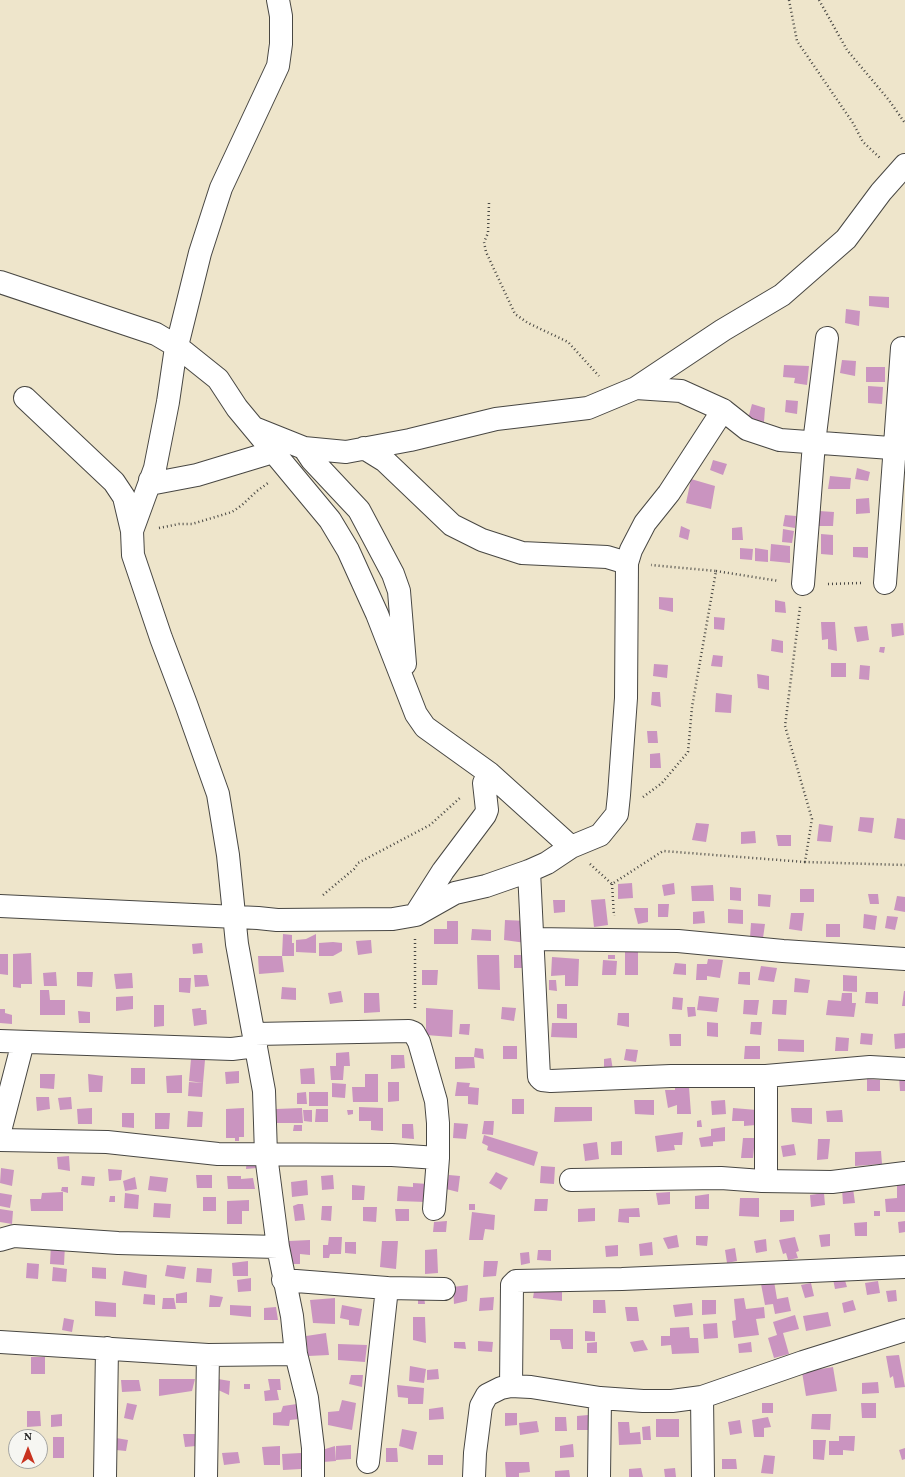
<!DOCTYPE html>
<html>
<head>
<meta charset="utf-8">
<style>
	body { margin:0 }
	#map { position:relative; width:905px; height:1477px; overflow:hidden; background:#eee5cb; font-family:Vollkorn,serif }
	canvas { display:block }
	.north { position:absolute; left:8px; top:1429px; width:40px; height:40px; box-sizing:border-box; background:#f6f6f2; border:1px solid #a5a5a2; border-radius:50%; rotate:0deg; font-size:11px; font-weight:700; line-height:16px; text-align:center; color:#2b2b2b }
	.north::after { content:''; display:block; margin:auto; width:14px; height:18px; background:#c8321e; clip-path:polygon(50% 0,100% 100%,50% 72%,0 100%) }
</style>
</head>
<body>
<div id="map">
<canvas width="905" height="1477"></canvas>
<div class="north">N</div>
</div>
<script>
const context = document.querySelector('canvas').getContext('2d');
context.lineJoin = 'round';
function paint(path, color) {
  context.fillStyle = color;
  context.fill(path, 'evenodd');
}
function toPath(rows) {
  const path = new Path2D();
  for (const r of rows) {
    path.moveTo(r[0], r[1]);
    for (let i = 2; i < r.length; i += 2) path.lineTo(r[i], r[i + 1]);
  }
  return path;
}
function trace(path, color, width, dash) {
  context.strokeStyle = color;
  context.lineWidth = width;
  context.lineCap = dash ? 'butt' : 'round';
  context.setLineDash(dash || []);
  context.stroke(path);
}
paint(toPath([
	[869,296,889,297,889,308,869,306],
	[846,309,860,311,859,326,845,323],
	[842,360,856,361,855,376,840,373],
	[784,365,809,366,807,385,794,383,795,378,783,377],
	[866,367,885,367,885,382,866,382],
	[868,386,883,387,882,404,868,403],
	[786,400,798,401,797,414,785,412],
	[752,404,765,408,764,422,748,419],
	[713,460,727,464,723,475,710,470],
	[857,468,870,472,868,481,855,479],
	[830,476,851,478,850,489,828,489],
	[691,479,715,486,711,509,686,503],
	[869,498,870,513,856,514,856,499],
	[819,511,834,512,833,526,819,526],
	[785,515,796,516,795,528,783,526],
	[681,526,690,530,688,540,679,537],
	[742,527,743,540,732,540,732,528],
	[783,529,794,531,792,543,782,542],
	[821,534,833,535,833,555,821,554],
	[771,544,790,546,790,563,770,561],
	[853,547,868,547,868,558,853,557],
	[740,548,753,549,752,560,740,559],
	[755,548,768,550,768,562,755,561],
	[659,597,673,598,673,612,659,609],
	[775,600,785,602,786,613,775,612],
	[714,617,725,618,724,630,714,629],
	[821,622,835,622,837,651,828,649,828,639,822,640],
	[903,623,904,635,892,637,891,624],
	[867,626,869,640,857,642,854,627],
	[772,639,783,641,783,653,771,651],
	[880,647,885,647,884,653,879,652],
	[713,655,723,656,722,667,711,666],
	[831,663,846,663,846,677,831,677],
	[654,664,668,665,667,678,653,676],
	[860,665,870,666,869,680,859,679],
	[757,674,769,676,769,690,758,688],
	[652,692,660,692,661,707,651,705],
	[716,693,732,695,731,713,715,712],
	[647,731,657,731,658,743,648,743],
	[660,753,661,768,650,768,650,754],
	[860,817,874,818,872,833,858,831],
	[897,818,905,819,905,840,894,838],
	[696,823,709,824,706,842,692,840],
	[819,824,833,826,831,842,817,841],
	[755,831,756,843,741,844,741,832],
	[776,835,791,835,791,846,778,846],
	[632,883,633,898,618,899,618,884],
	[674,883,675,894,664,896,662,885],
	[713,885,714,901,692,901,691,886],
	[730,887,741,888,741,901,730,900],
	[800,889,814,889,814,902,800,902],
	[758,894,771,895,770,907,758,906],
	[868,894,878,894,879,904,870,904],
	[897,896,905,897,905,912,894,910],
	[605,899,608,925,594,927,591,900],
	[553,900,565,900,565,912,554,913],
	[658,904,669,904,668,917,658,917],
	[634,908,648,908,648,922,638,924],
	[728,909,743,910,743,924,728,923],
	[704,911,705,923,693,924,693,912],
	[791,913,804,913,802,931,789,929],
	[864,914,877,916,875,930,863,928],
	[887,916,898,917,895,930,885,928],
	[505,920,528,921,526,943,504,940],
	[447,921,458,921,458,944,434,944,434,929,447,929],
	[751,923,765,924,763,938,750,938],
	[826,924,840,924,840,937,826,937],
	[472,929,491,930,491,941,471,940],
	[283,934,292,935,292,943,294,943,294,956,282,956],
	[316,934,316,953,296,952,296,940,306,939],
	[371,940,372,953,358,955,356,941],
	[333,942,342,943,342,951,333,956,319,956,319,943],
	[202,943,203,953,193,954,192,944],
	[625,950,638,950,638,975,625,975],
	[31,953,32,984,21,984,21,988,13,987,13,954],
	[0,954,8,954,8,975,0,974],
	[477,955,499,955,500,990,478,989],
	[514,955,526,955,526,968,514,968],
	[608,955,615,955,615,959,608,959],
	[258,956,282,956,284,972,259,974],
	[552,957,579,959,578,986,565,986,565,975,551,976],
	[708,959,723,960,720,978,707,976,707,980,696,980,697,964,707,964],
	[603,960,617,961,616,975,602,975],
	[675,963,686,964,686,975,673,974],
	[761,966,777,968,774,982,758,980],
	[422,970,438,970,437,985,422,985],
	[56,972,57,986,44,986,43,973],
	[77,972,93,972,92,987,77,986],
	[739,972,750,972,750,985,738,984],
	[132,973,133,988,116,989,114,974],
	[194,975,207,975,209,986,195,987],
	[843,975,857,976,857,992,843,991],
	[179,978,191,978,190,993,179,992],
	[795,978,810,980,808,993,794,992],
	[549,980,556,980,557,991,549,990],
	[282,987,296,988,296,1000,281,999],
	[40,990,49,990,50,1000,65,1000,65,1015,40,1015],
	[341,991,343,1002,330,1004,328,993],
	[904,991,905,991,905,1006,902,1006],
	[866,992,878,992,878,1004,865,1003],
	[364,993,379,993,380,1012,364,1013],
	[842,993,852,993,852,1003,856,1003,854,1017,826,1015,828,1000,841,1001],
	[133,996,133,1009,116,1011,116,997],
	[699,996,719,998,717,1012,697,1010],
	[673,997,683,998,682,1010,672,1009],
	[744,1000,759,1000,757,1015,743,1014],
	[773,1000,787,1000,786,1015,772,1014],
	[557,1004,567,1004,567,1019,557,1018],
	[154,1005,164,1005,164,1026,154,1027],
	[502,1007,516,1008,514,1021,501,1019],
	[687,1007,695,1007,696,1016,688,1017],
	[201,1008,201,1010,206,1010,207,1024,194,1026,192,1009],
	[426,1008,453,1010,452,1037,426,1035],
	[0,1009,5,1009,5,1013,12,1015,12,1024,0,1023],
	[78,1011,90,1012,90,1023,79,1023],
	[618,1013,629,1013,629,1027,617,1025],
	[707,1022,718,1023,718,1037,707,1036],
	[751,1022,762,1022,761,1035,750,1034],
	[552,1023,577,1023,577,1038,551,1037],
	[460,1024,470,1024,469,1035,459,1034],
	[861,1033,873,1034,872,1045,860,1044],
	[905,1033,905,1048,895,1049,894,1034],
	[669,1034,681,1034,681,1046,670,1046],
	[836,1037,849,1038,848,1051,835,1051],
	[778,1039,804,1040,804,1052,778,1051],
	[503,1046,517,1046,517,1059,503,1059],
	[745,1046,760,1046,760,1059,744,1059],
	[475,1048,483,1049,484,1059,474,1057],
	[626,1049,638,1050,636,1062,624,1060],
	[349,1052,350,1066,344,1066,343,1080,331,1080,330,1066,336,1066,336,1053],
	[391,1055,404,1055,405,1068,391,1069],
	[455,1057,474,1057,475,1068,455,1069],
	[611,1058,613,1070,604,1071,604,1059],
	[191,1059,205,1060,203,1083,189,1081],
	[131,1068,145,1068,145,1084,131,1084],
	[314,1068,315,1084,301,1084,300,1069],
	[239,1071,239,1083,226,1084,225,1072],
	[40,1074,55,1074,54,1089,40,1088],
	[88,1074,103,1076,102,1092,89,1092],
	[365,1074,378,1074,378,1102,353,1102,352,1087,365,1087],
	[182,1075,182,1093,167,1093,166,1076],
	[905,1076,905,1091,900,1091,899,1077],
	[867,1079,880,1080,880,1091,867,1091],
	[189,1082,203,1083,202,1097,188,1096],
	[388,1082,399,1082,399,1101,388,1102],
	[457,1082,470,1083,469,1087,479,1088,478,1105,468,1104,468,1096,455,1096],
	[332,1083,346,1084,345,1098,332,1097],
	[675,1087,689,1087,691,1114,677,1114,677,1105,668,1108,665,1090,675,1090],
	[306,1092,307,1104,297,1104,297,1093],
	[309,1092,328,1092,328,1106,309,1106],
	[36,1097,49,1097,50,1109,37,1111],
	[71,1097,72,1109,60,1110,58,1098],
	[512,1099,524,1099,524,1114,512,1114],
	[634,1100,654,1100,654,1115,635,1114],
	[725,1100,726,1114,712,1115,711,1101],
	[359,1107,383,1108,383,1131,371,1130,371,1121,359,1121],
	[555,1107,592,1107,592,1121,554,1122],
	[92,1108,92,1124,78,1124,77,1109],
	[244,1108,244,1137,239,1137,239,1141,235,1141,235,1138,226,1138,226,1109],
	[302,1108,303,1123,277,1123,276,1109],
	[733,1108,757,1110,756,1125,744,1126,744,1121,732,1121],
	[791,1108,812,1108,812,1124,792,1122],
	[316,1109,328,1109,328,1122,315,1122],
	[303,1110,312,1110,312,1122,304,1121],
	[347,1110,353,1110,353,1114,348,1115],
	[842,1110,843,1122,827,1122,826,1111],
	[188,1111,203,1112,202,1127,187,1127],
	[122,1113,134,1113,134,1128,122,1127],
	[155,1113,170,1113,169,1129,155,1129],
	[701,1120,702,1127,697,1127,697,1121],
	[484,1121,494,1121,493,1135,482,1134],
	[454,1123,468,1124,466,1139,453,1138],
	[402,1124,413,1124,414,1139,402,1138],
	[294,1125,302,1125,302,1131,293,1131],
	[725,1127,725,1141,713,1142,713,1146,701,1147,699,1138,711,1136,711,1129],
	[683,1132,682,1145,674,1145,675,1150,657,1152,655,1136],
	[484,1135,538,1152,534,1166,487,1150,488,1146,482,1143],
	[743,1138,755,1138,753,1158,741,1158],
	[818,1139,830,1139,828,1159,817,1160],
	[622,1141,622,1155,611,1155,611,1142],
	[597,1142,599,1159,585,1161,583,1144],
	[794,1144,796,1155,783,1157,781,1146],
	[881,1151,882,1164,855,1166,855,1152],
	[69,1156,70,1171,58,1169,57,1157],
	[256,1156,257,1168,246,1169,247,1157],
	[541,1166,555,1167,554,1184,540,1183],
	[1,1168,14,1170,12,1186,0,1183],
	[108,1169,122,1170,121,1180,109,1181],
	[496,1172,508,1178,501,1190,489,1183],
	[196,1175,212,1175,212,1188,197,1188],
	[333,1175,334,1189,322,1190,321,1176],
	[449,1175,460,1176,458,1192,446,1189],
	[82,1176,95,1177,94,1186,81,1185],
	[150,1176,168,1178,166,1192,148,1190],
	[227,1176,241,1176,241,1179,253,1178,255,1189,228,1189],
	[135,1177,137,1189,125,1191,123,1181],
	[307,1180,308,1195,292,1197,291,1182],
	[413,1183,428,1184,426,1202,397,1201,398,1186,413,1187],
	[897,1184,905,1184,905,1212,886,1212,885,1199,897,1198],
	[352,1185,365,1186,364,1200,352,1200],
	[62,1187,68,1187,68,1193,61,1191],
	[853,1188,855,1203,843,1204,842,1189],
	[63,1192,63,1211,31,1211,30,1199,41,1199,42,1193],
	[670,1192,670,1204,658,1205,656,1193],
	[0,1193,12,1195,10,1208,0,1206],
	[125,1193,139,1195,138,1209,124,1208],
	[824,1193,825,1205,811,1207,810,1195],
	[709,1194,709,1209,695,1209,695,1196],
	[110,1196,115,1196,115,1202,109,1202],
	[203,1197,216,1197,216,1211,203,1211],
	[740,1198,759,1198,759,1217,739,1216],
	[535,1199,548,1199,547,1211,534,1211],
	[249,1200,249,1211,242,1211,242,1224,227,1224,227,1201],
	[154,1203,171,1204,170,1218,153,1217],
	[298,1204,303,1204,305,1220,295,1221,293,1206],
	[469,1204,475,1204,475,1210,469,1210],
	[322,1206,332,1206,331,1221,321,1220],
	[363,1207,377,1207,376,1222,363,1221],
	[595,1208,595,1221,578,1222,578,1209],
	[639,1208,640,1217,629,1217,629,1223,618,1222,619,1209],
	[0,1209,13,1211,12,1224,0,1222],
	[395,1209,409,1209,409,1221,396,1221],
	[780,1210,794,1210,794,1221,780,1222],
	[874,1211,880,1211,880,1216,874,1216],
	[472,1212,495,1215,494,1230,485,1229,483,1240,469,1240],
	[447,1221,446,1232,433,1232,434,1222],
	[905,1221,905,1232,899,1233,898,1222],
	[867,1222,867,1236,855,1236,854,1223],
	[830,1234,830,1246,821,1247,819,1235],
	[677,1235,679,1247,668,1249,663,1238],
	[696,1236,708,1236,707,1246,696,1245],
	[329,1237,342,1237,341,1254,330,1254,329,1258,323,1258,323,1245,328,1245],
	[795,1237,799,1251,796,1252,798,1258,788,1260,786,1253,783,1254,779,1240],
	[766,1239,767,1251,756,1253,754,1241],
	[310,1240,310,1255,300,1254,300,1264,289,1264,289,1241],
	[382,1241,398,1241,396,1269,380,1267],
	[345,1242,356,1242,356,1254,345,1253],
	[652,1242,653,1255,640,1256,639,1244],
	[51,1244,65,1245,64,1265,50,1264],
	[618,1245,618,1256,606,1257,605,1246],
	[735,1248,737,1261,727,1263,725,1250],
	[437,1249,438,1273,425,1274,425,1250],
	[538,1250,551,1250,551,1261,537,1260],
	[529,1252,530,1263,521,1265,520,1253],
	[248,1261,248,1276,233,1276,232,1263],
	[484,1261,498,1261,496,1276,483,1277],
	[27,1263,39,1264,38,1279,26,1278],
	[167,1265,186,1267,184,1279,165,1276],
	[53,1267,67,1269,66,1282,52,1281],
	[92,1267,106,1268,106,1279,92,1278],
	[197,1268,212,1269,211,1283,196,1282],
	[124,1271,147,1275,146,1288,122,1285],
	[844,1277,847,1287,835,1289,833,1279],
	[251,1278,251,1291,238,1292,237,1280],
	[774,1281,777,1299,788,1297,791,1311,775,1314,773,1304,765,1305,761,1284],
	[878,1281,880,1293,867,1295,865,1283],
	[811,1283,814,1296,805,1298,801,1285],
	[468,1285,467,1301,454,1304,453,1287],
	[535,1285,562,1287,562,1301,533,1298],
	[896,1290,897,1301,888,1302,886,1291],
	[187,1292,187,1303,176,1303,176,1294],
	[144,1294,155,1295,155,1305,143,1304],
	[210,1295,223,1297,220,1307,209,1307],
	[418,1296,424,1296,425,1304,418,1304],
	[494,1297,493,1310,479,1311,480,1298],
	[163,1298,174,1298,176,1309,162,1309],
	[335,1298,335,1324,313,1323,310,1300],
	[744,1298,746,1309,764,1307,765,1318,756,1319,759,1335,734,1338,732,1321,736,1320,734,1299],
	[593,1300,605,1300,606,1313,593,1313],
	[702,1300,716,1300,716,1314,702,1315],
	[853,1300,856,1310,844,1313,842,1303],
	[95,1301,116,1303,116,1317,95,1316],
	[692,1303,693,1315,675,1317,673,1305],
	[230,1305,251,1306,251,1317,230,1315],
	[342,1305,362,1309,359,1326,349,1325,349,1320,340,1318],
	[276,1307,278,1320,264,1320,264,1308],
	[625,1307,637,1307,639,1321,627,1321],
	[828,1312,831,1326,806,1331,803,1316],
	[795,1315,799,1329,783,1333,789,1354,774,1358,768,1338,777,1335,773,1322],
	[413,1317,425,1317,426,1343,413,1340],
	[64,1318,74,1320,72,1332,62,1330],
	[717,1323,718,1338,704,1339,703,1324],
	[689,1327,690,1338,698,1338,699,1353,672,1354,671,1345,661,1346,661,1336,670,1336,670,1328],
	[550,1329,573,1329,573,1349,562,1349,560,1340,550,1340],
	[585,1331,595,1332,595,1341,585,1341],
	[326,1333,329,1355,308,1356,306,1336],
	[643,1340,648,1350,634,1352,630,1342],
	[478,1341,493,1342,492,1352,478,1351],
	[454,1342,465,1342,466,1349,454,1348],
	[597,1342,597,1353,587,1353,587,1343],
	[751,1342,752,1352,739,1353,738,1344],
	[338,1344,367,1345,365,1362,338,1360],
	[899,1355,905,1387,895,1388,893,1376,890,1378,886,1356],
	[31,1357,45,1357,45,1374,31,1374],
	[410,1366,426,1369,424,1383,409,1381],
	[833,1367,837,1391,806,1396,802,1372],
	[438,1369,439,1379,427,1380,427,1370],
	[351,1375,363,1375,362,1387,349,1384],
	[159,1379,195,1379,192,1391,159,1396],
	[218,1379,230,1381,229,1395,216,1389],
	[268,1379,280,1379,281,1390,277,1390,279,1400,265,1401,264,1391,270,1390],
	[121,1380,139,1380,141,1391,122,1392],
	[878,1382,879,1393,862,1394,862,1383],
	[244,1384,250,1384,250,1389,244,1389],
	[397,1385,424,1388,423,1404,408,1404,408,1398,398,1397],
	[342,1400,356,1403,352,1430,328,1425,328,1412,339,1411],
	[127,1403,137,1405,133,1420,124,1418],
	[762,1403,773,1403,773,1413,762,1413],
	[861,1403,876,1403,876,1418,862,1418],
	[297,1404,299,1419,290,1420,289,1426,273,1425,273,1413,281,1412,283,1406],
	[443,1407,444,1419,429,1420,429,1409],
	[27,1411,40,1411,41,1426,27,1427],
	[505,1413,517,1413,517,1425,505,1426],
	[62,1414,62,1426,51,1427,51,1415],
	[812,1414,831,1414,830,1430,811,1429],
	[588,1415,589,1430,577,1430,577,1416],
	[555,1417,566,1417,567,1431,555,1431],
	[768,1417,771,1427,764,1428,764,1437,754,1437,752,1420],
	[656,1419,679,1419,679,1437,656,1437],
	[740,1420,742,1433,730,1435,728,1422],
	[537,1421,539,1432,520,1435,519,1423],
	[618,1422,629,1422,630,1433,640,1432,641,1444,619,1445],
	[650,1426,651,1440,643,1440,642,1427],
	[402,1429,417,1432,413,1450,399,1446],
	[183,1434,196,1434,196,1446,185,1447],
	[839,1436,855,1436,854,1451,843,1450,843,1455,829,1455,829,1441,839,1441],
	[53,1437,64,1437,64,1458,53,1458],
	[116,1438,128,1440,126,1451,116,1450],
	[813,1440,826,1440,824,1460,813,1459],
	[573,1444,574,1457,560,1458,560,1446],
	[351,1445,351,1459,336,1460,336,1446],
	[280,1446,280,1465,264,1465,262,1447],
	[335,1446,336,1461,323,1462,322,1450],
	[386,1448,397,1448,398,1462,386,1462],
	[905,1448,905,1459,902,1460,899,1450],
	[238,1452,240,1463,224,1465,222,1453],
	[301,1453,301,1469,283,1470,282,1454],
	[428,1455,443,1455,443,1465,428,1465],
	[764,1455,775,1456,773,1474,761,1473],
	[722,1459,736,1459,737,1469,722,1469],
	[505,1462,529,1462,530,1472,519,1473,519,1477,506,1477],
	[641,1468,643,1477,629,1477,629,1469],
	[675,1468,676,1477,665,1477,664,1469],
	[569,1470,570,1477,555,1477,555,1471]
]), '#ca94c0');
const minor = toPath([
	[0,282,156,334,178,347,218,379,237,408,330,520,348,550,377,614,416,714,425,727,489,773,571,847],
	[25,398,114,482,124,497,132,531,133,555,161,638,186,704,218,794,228,855,237,944,264,1091,266,1155,278,1247,292,1316,296,1354,307,1398,313,1448,313,1477],
	[723,410,747,429,780,440,905,449],
	[254,428,304,448,346,452,410,440,496,419,588,408,636,388],
	[304,448,312,460,359,510,393,574,399,591,405,664],
	[364,448,385,461,452,525,482,540,522,553,607,557,627,563],
	[150,480,155,483,197,475,273,452],
	[132,531,155,468,168,402,175,354,200,253,221,188,278,66,281,44,281,16,278,0],
	[885,583,902,348],
	[803,584,814,443,827,338],
	[529,871,539,1077,542,1080,551,1081,671,1076,766,1076,870,1067,905,1069],
	[0,906,258,918,277,920,393,919,416,915,455,893,486,886,529,871,547,863,571,847,600,835,617,814,619,795,626,698,627,563,631,550,645,523,669,493,723,410,681,391,636,388,723,330,782,295,846,239,881,192,905,165],
	[417,912,443,871,485,815,487,810,484,783,489,773],
	[533,939,678,941,783,951,905,959],
	[255,1034,409,1031,414,1033,419,1042,436,1101,438,1123,438,1158,434,1209],
	[0,1041,232,1049,256,1046],
	[0,1131,23,1042],
	[0,1140,107,1142,218,1154,392,1155,438,1158],
	[571,1180,721,1178,762,1181,832,1182,905,1173],
	[766,1181,766,1076],
	[0,1240,14,1236,118,1243,278,1247],
	[283,1280,387,1288,368,1462],
	[387,1288,444,1289],
	[0,1342,208,1355,206,1477],
	[208,1355,296,1354],
	[511,1386,512,1285,516,1281,622,1279,905,1267],
	[702,1397,703,1477],
	[105,1477,107,1348],
	[474,1477,475,1453,481,1406,487,1395,501,1388,511,1386,531,1387,600,1398,643,1401,672,1401,702,1397,803,1362,905,1330],
	[599,1477,600,1398]
]);
trace(minor, '#484743', 24);
trace(toPath([
	[789,0,797,41,853,123,863,142,880,158],
	[819,0,847,50,888,99,905,123],
	[489,203,488,233,484,242,486,252,515,314,528,323,568,342,599,376],
	[159,528,179,524,192,524,232,512,242,505,257,491,268,483],
	[716,571,779,581],
	[828,584,861,583],
	[800,607,785,726,812,819,805,862,905,865],
	[643,797,662,783,688,752,692,707,716,571,651,565],
	[590,864,612,884,663,851,805,862],
	[612,884,614,916],
	[323,895,354,869,358,863,430,825,461,797],
	[415,1008,415,939]
]), '#484743', 2.5, [1, 3]);
trace(minor, '#fff', 22);
</script>
</body>
</html>
